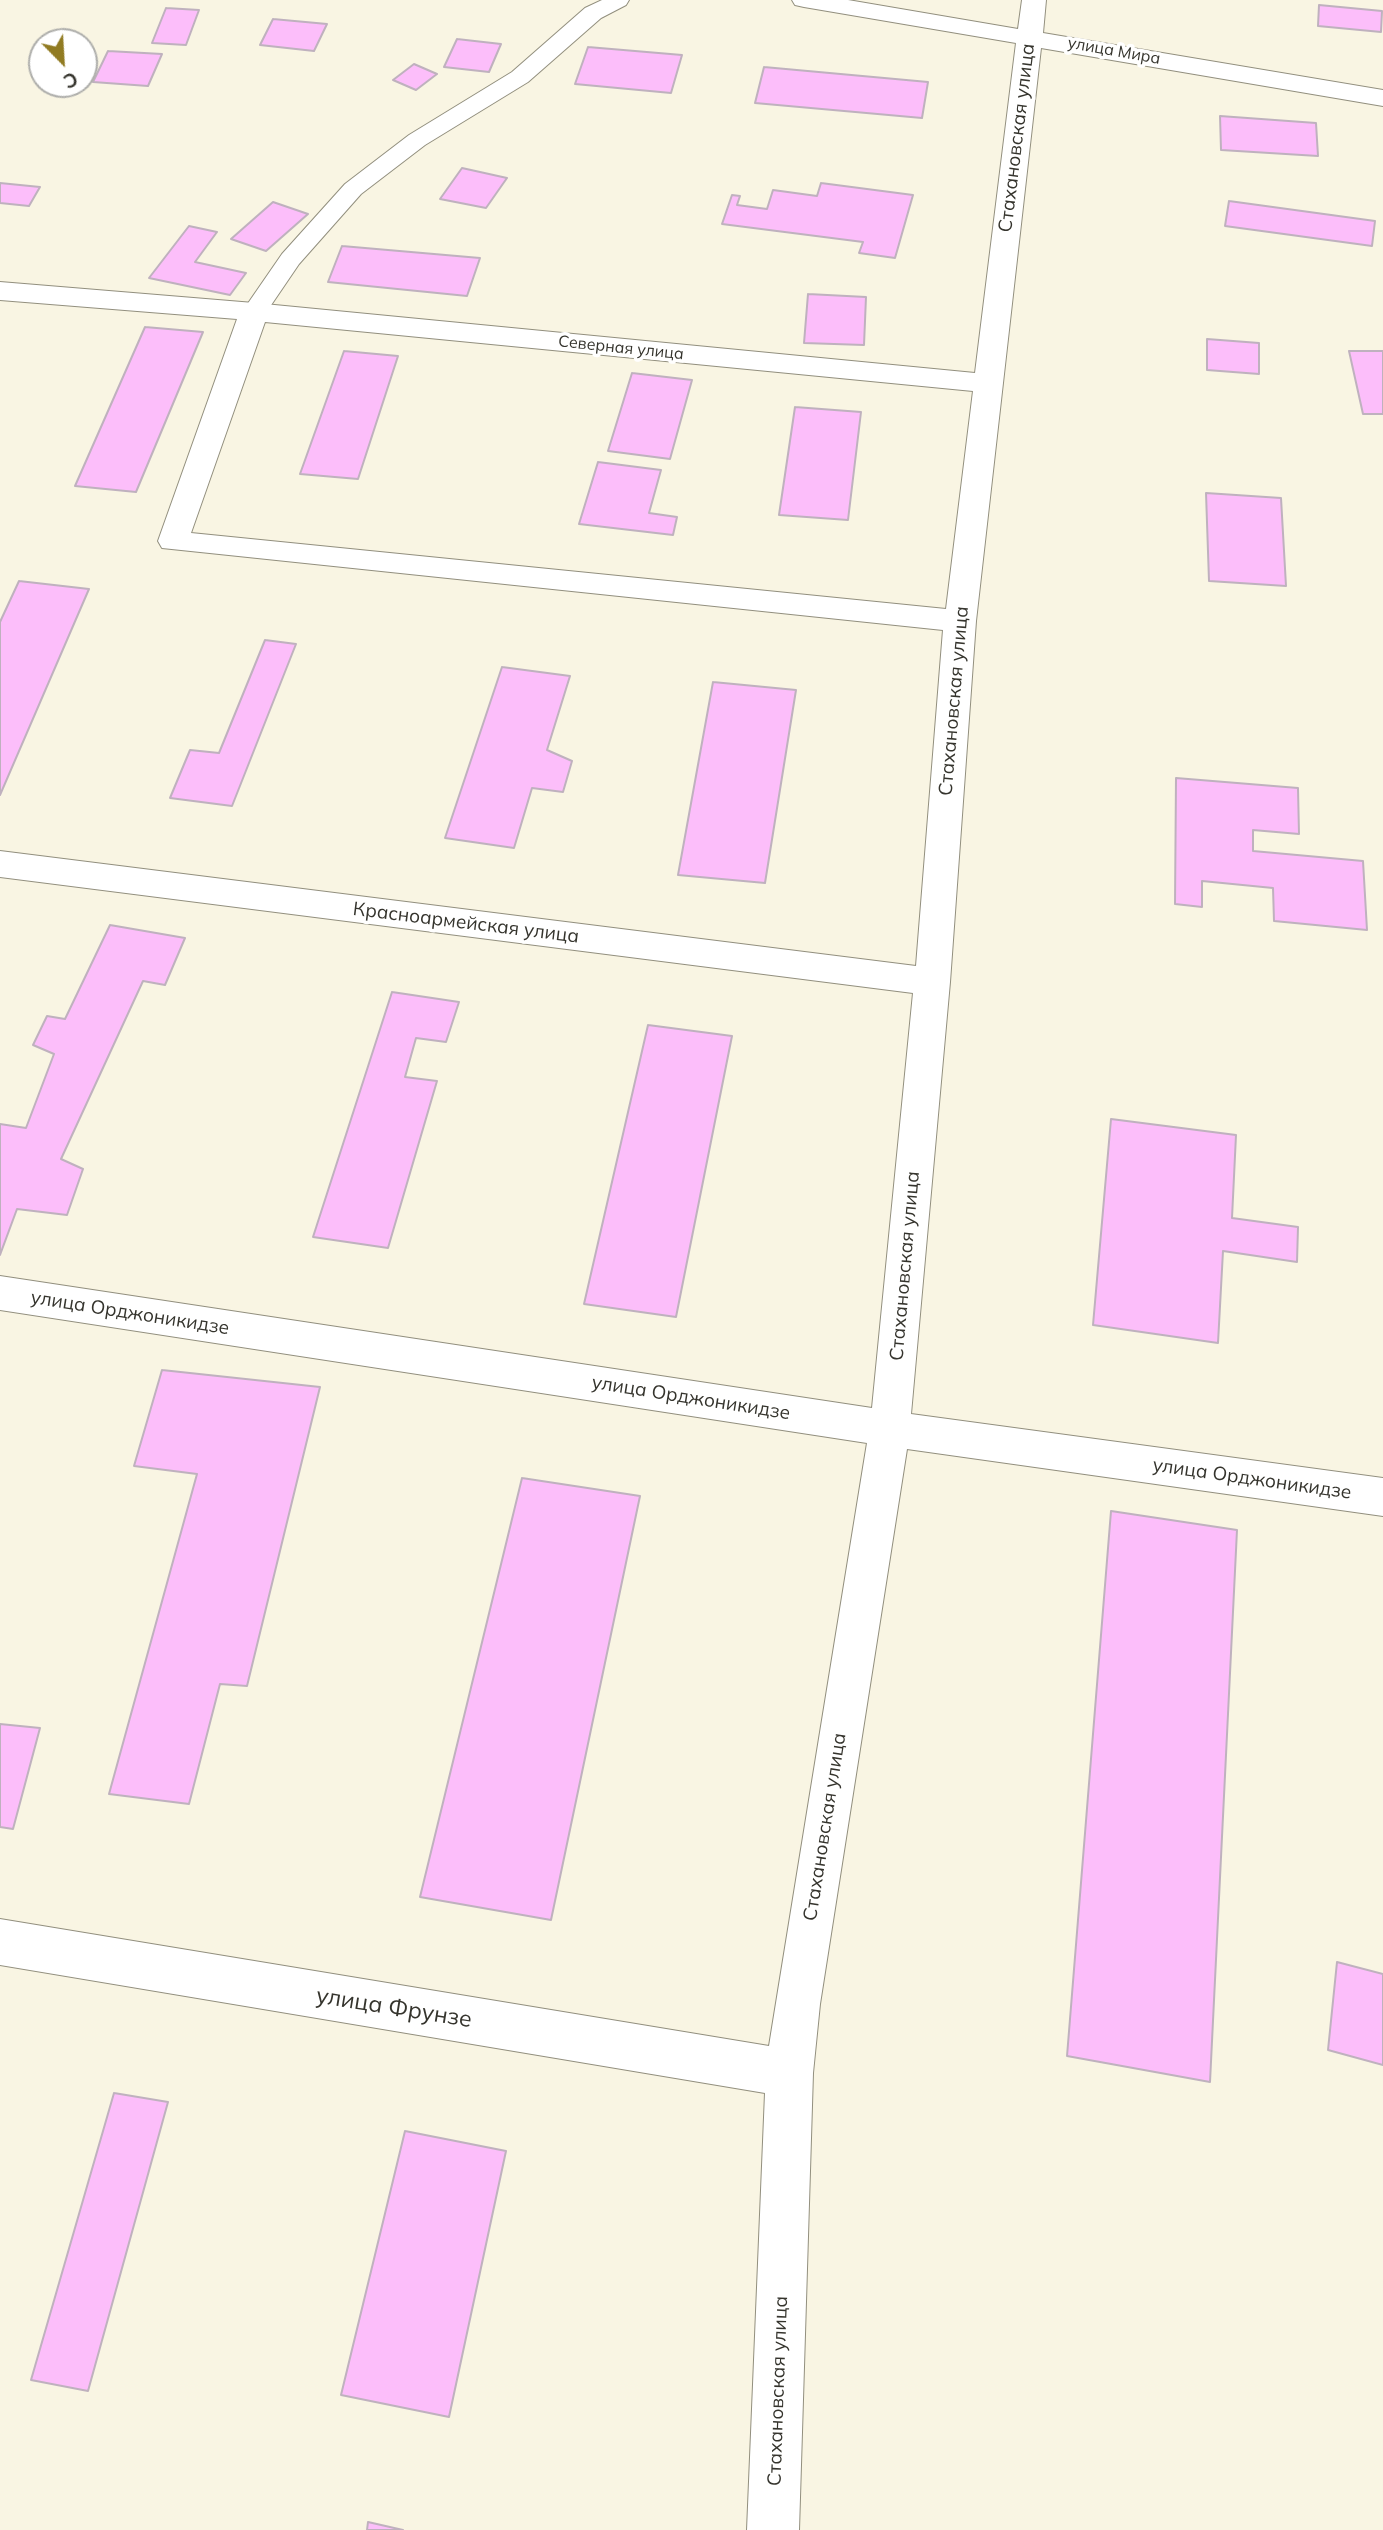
<!DOCTYPE html>
<html>
<head>
<meta charset="utf-8">
<style>
	body { margin:0 }
	#map { position:relative; width:1383px; height:2530px; overflow:hidden; background:#f9f5e3; font-family:Mulish,sans-serif }
	canvas { display:block }
	.north { position:absolute; left:28px; top:28px; width:70px; height:70px; box-sizing:border-box; background:#fff; border:2px solid #aeaeab; border-radius:50%; rotate:156deg; font-size:19px; font-weight:700; line-height:28px; text-align:center; color:#35342d }
	.north::after { content:''; display:block; margin:auto; width:24px; height:32px; background:#917b22; clip-path:polygon(50% 0,100% 100%,50% 72%,0 100%) }
</style>
</head>
<body>
<div id="map">
<canvas width="1383" height="2530"></canvas>
<div class="north">С</div>
</div>
<script>
const context = document.querySelector('canvas').getContext('2d');
context.lineJoin = 'round';
function paint(path, color) {
  context.fillStyle = color;
  context.fill(path, 'evenodd');
}
function toPath(rows) {
  const path = new Path2D();
  for (const r of rows) {
    path.moveTo(r[0], r[1]);
    for (let i = 2; i < r.length; i += 2) path.lineTo(r[i], r[i + 1]);
  }
  return path;
}
function trace(path, color, width, dash) {
  context.strokeStyle = color;
  context.lineWidth = width;
  context.lineCap = dash ? 'butt' : 'round';
  context.setLineDash(dash || []);
  context.stroke(path);
}
function drawText(font, color, halo, rows, align = 'center') {
  context.font = font + ' Mulish,sans-serif';
  context.lineWidth = 7;
  context.setLineDash([]);
  context.textBaseline = 'middle';
  context.strokeStyle = halo;
  context.fillStyle = color;
  for (const [text, x, y, turn = 0] of rows) {
    context.save();
    context.translate(x, y);
    context.rotate((+turn || 0) * Math.PI / 180);
    context.textAlign = isNaN(turn) ? turn : align;
    if (halo) context.strokeText(text, 0, 0);
    context.fillText(text, 0, 0);
    context.restore();
  }
}
const building = toPath([
	[1319,5,1382,11,1381,32,1318,26,1319,5],
	[166,8,199,10,186,45,152,43,166,8],
	[273,19,327,24,314,51,260,45,273,19],
	[457,39,501,44,489,72,444,67,457,39],
	[588,47,682,55,671,93,575,84,588,47],
	[108,51,162,54,148,86,93,82,108,51],
	[414,64,437,74,416,90,393,80,414,64],
	[764,67,928,82,922,118,755,103,764,67],
	[1220,116,1316,123,1318,156,1221,150,1220,116],
	[462,168,507,178,486,208,440,199,462,168],
	[0,183,40,187,29,206,0,203,0,183],
	[821,183,913,195,895,258,859,253,863,242,722,224,732,195,740,196,737,205,767,209,773,190,817,196,821,183],
	[1229,201,1375,221,1372,246,1225,226,1229,201],
	[273,202,308,214,266,251,231,239,273,202],
	[189,226,217,232,195,262,246,273,230,295,149,278,189,226],
	[342,246,480,258,467,296,328,282,342,246],
	[808,294,866,297,864,345,804,343,808,294],
	[145,327,203,332,136,492,75,486,145,327],
	[1207,339,1259,343,1259,374,1207,370,1207,339],
	[344,351,398,356,358,479,300,474,344,351],
	[1349,351,1383,351,1383,414,1363,414,1349,351],
	[632,373,692,380,670,459,608,451,632,373],
	[795,407,861,412,848,520,779,515,795,407],
	[598,462,661,470,649,513,677,517,673,535,579,524,598,462],
	[1206,493,1281,498,1286,586,1209,581,1206,493],
	[19,581,89,589,0,795,0,622,19,581],
	[265,640,296,644,232,806,170,798,190,750,219,753,265,640],
	[502,667,570,676,547,750,572,761,563,792,532,788,514,848,445,838,502,667],
	[713,682,796,690,765,883,678,875,713,682],
	[1176,778,1298,788,1299,834,1253,830,1253,851,1363,861,1367,930,1274,921,1273,888,1202,881,1202,907,1175,904,1176,778],
	[110,925,185,938,165,985,143,981,61,1159,83,1169,67,1215,17,1209,0,1255,0,1124,26,1128,54,1054,33,1045,47,1016,65,1019,110,925],
	[392,992,459,1002,446,1042,416,1038,405,1077,437,1081,388,1248,313,1237,392,992],
	[648,1025,732,1036,676,1317,584,1304,648,1025],
	[1111,1119,1236,1135,1232,1218,1298,1227,1297,1262,1223,1251,1218,1343,1093,1325,1111,1119],
	[162,1370,320,1387,247,1686,220,1684,189,1804,109,1794,197,1474,134,1466,162,1370],
	[522,1478,640,1496,551,1920,420,1897,522,1478],
	[1111,1511,1237,1530,1210,2082,1067,2056,1111,1511],
	[0,1724,40,1728,13,1829,0,1827,0,1724],
	[1337,1962,1383,1974,1383,2065,1328,2050,1337,1962],
	[114,2093,168,2102,88,2391,31,2380,114,2093],
	[405,2131,506,2151,449,2417,341,2395,405,2131],
	[368,2522,403,2530,367,2530,368,2522]
]);
paint(building, '#fcbefa');
trace(building, '#bfb1be', 2);
const lane = toPath([
	[602,0,629,0,626,5,601,18,528,82,425,145,361,194,299,264,263,317,254,320,245,317,242,312,282,254,345,184,409,135,512,72,585,8,602,0]
]);
const street = toPath([
	[792,0,848,0,1018,29,1022,0,1046,0,1043,33,1383,90,1383,106,1041,48,976,621,950,982,911,1414,1383,1478,1383,1516,907,1449,820,2004,813,2073,799,2530,747,2530,765,2093,0,1965,0,1919,769,2046,867,1443,0,1310,0,1276,872,1408,913,993,0,877,0,851,916,966,943,630,162,548,158,541,237,319,0,300,0,282,254,303,975,373,1016,43,804,7,795,5,792,0],
	[265,322,973,391,946,609,191,533,265,322]
]);
trace(lane, '#928f7e', 2);
trace(street, '#928f7e', 2);
paint(lane, '#fff');
paint(street, '#fff');
drawText('16px', '#35342d', '#fff', [
	["улица Мира",1114,51,10],
	["Северная улица",621,348,6]
]);
drawText('19px', '#35342d', '#fff', [
	["Стахановская улица",1017,138,-83],
	["Стахановская улица",954,701,-85],
	["Красноармейская улица",466,923,7],
	["Стахановская улица",905,1266,-85],
	["улица Орджоникидзе",130,1313,9],
	["улица Орджоникидзе",691,1398,9],
	["улица Орджоникидзе",1252,1479,8],
	["Стахановская улица",825,1827,-81],
	["Стахановская улица",778,2391,-88]
]);
drawText('23px', '#35342d', '#fff', [
	["улица Фрунзе",394,2008,9]
]);
</script>
</body>
</html>
